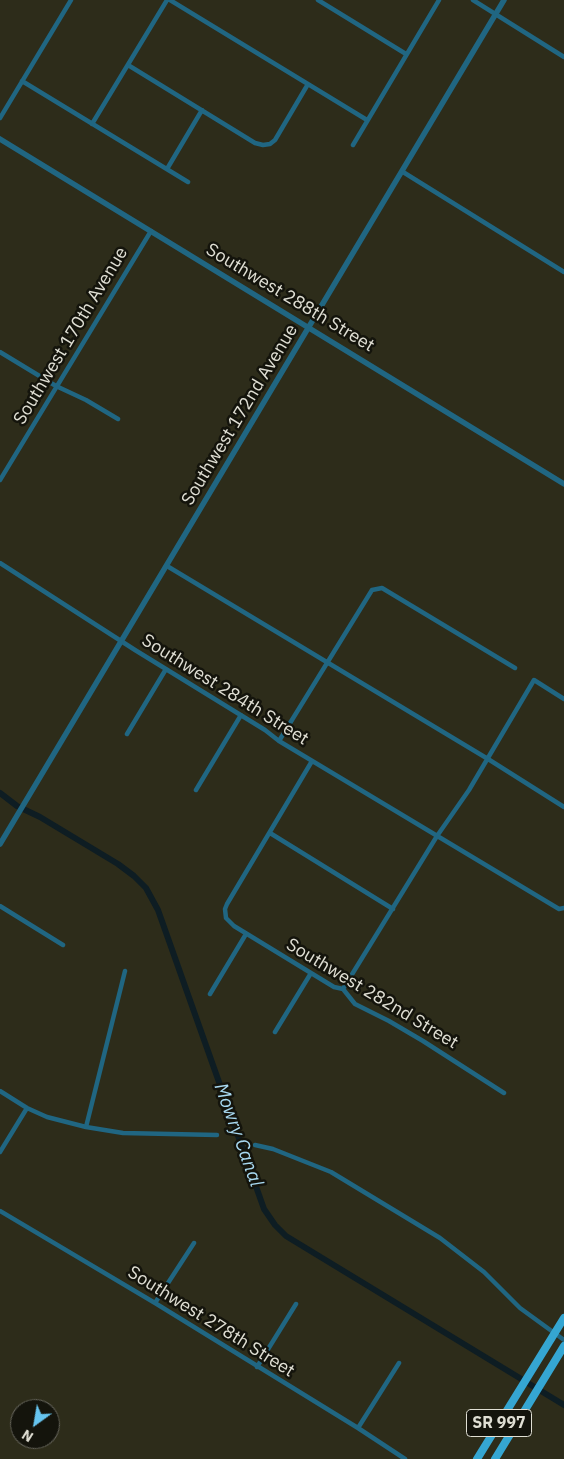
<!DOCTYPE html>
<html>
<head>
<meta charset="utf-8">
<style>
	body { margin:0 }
	#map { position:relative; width:564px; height:1459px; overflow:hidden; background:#2d2c1a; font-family:"IBM Plex Sans",sans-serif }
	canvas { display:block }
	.north { position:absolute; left:10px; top:1399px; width:50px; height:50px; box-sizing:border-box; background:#14140c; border:1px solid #66655c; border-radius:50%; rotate:212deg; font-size:14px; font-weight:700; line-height:20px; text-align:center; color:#e0dfd4 }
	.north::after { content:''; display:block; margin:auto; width:18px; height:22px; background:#66c4ef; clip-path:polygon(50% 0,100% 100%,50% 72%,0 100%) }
</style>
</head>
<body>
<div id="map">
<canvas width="564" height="1459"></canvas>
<div class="north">N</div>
</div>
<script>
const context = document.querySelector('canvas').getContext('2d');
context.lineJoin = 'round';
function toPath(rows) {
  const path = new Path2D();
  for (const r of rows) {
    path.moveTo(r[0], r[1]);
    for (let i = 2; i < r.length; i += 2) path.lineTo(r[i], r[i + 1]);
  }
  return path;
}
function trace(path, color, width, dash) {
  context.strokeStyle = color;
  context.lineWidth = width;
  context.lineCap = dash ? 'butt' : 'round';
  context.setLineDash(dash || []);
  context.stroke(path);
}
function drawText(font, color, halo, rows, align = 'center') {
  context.font = font + ' "IBM Plex Sans",sans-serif';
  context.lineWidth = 5;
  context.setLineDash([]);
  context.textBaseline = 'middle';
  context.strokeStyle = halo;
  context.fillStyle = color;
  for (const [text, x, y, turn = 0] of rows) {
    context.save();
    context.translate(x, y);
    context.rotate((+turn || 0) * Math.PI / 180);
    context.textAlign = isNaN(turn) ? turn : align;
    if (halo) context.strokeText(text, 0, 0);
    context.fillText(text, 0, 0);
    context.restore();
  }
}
trace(toPath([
	[0,793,17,806,40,817,118,864,134,876,146,888,158,910,264,1209,275,1225,286,1236,564,1405]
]), '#0e1d23', 6);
trace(toPath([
	[170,0,367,120],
	[318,0,406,54],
	[473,0,564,57],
	[128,65,255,143,263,145,270,144,275,140,308,84],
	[22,81,188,182],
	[0,118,71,0],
	[92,124,167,0],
	[353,145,439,0],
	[167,169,202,110],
	[403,172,564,272],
	[0,352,56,386,86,400,118,419],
	[0,480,151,231],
	[0,563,135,650,265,730,279,741,559,909,564,908],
	[167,566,488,759,564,807],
	[127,734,166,669],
	[279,741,372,590,382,588,515,668],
	[312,761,227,904,225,909,226,918,234,926,311,973,334,987,343,989,355,1004,389,1021,423,1041,504,1093],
	[196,790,241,715],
	[270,833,393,909],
	[0,906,63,945],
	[343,989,437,836,469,790,534,680,564,699],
	[210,994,246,934],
	[275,1032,311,973],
	[0,1091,27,1108,47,1117,86,1127,123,1133,217,1135],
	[86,1127,125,971],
	[255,1145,273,1149,331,1172,440,1238,484,1272,520,1308,564,1340],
	[0,1152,27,1108],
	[0,1211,155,1303,358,1428,405,1459],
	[155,1303,194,1243],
	[257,1367,296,1304],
	[358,1428,399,1363]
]), '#206682', 4.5);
trace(toPath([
	[0,139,564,484],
	[0,844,504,0]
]), '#206682', 5.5);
trace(toPath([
	[477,1459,564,1318],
	[495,1459,564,1346]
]), '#35a6d2', 8);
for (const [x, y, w] of [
	[499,1423,65]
]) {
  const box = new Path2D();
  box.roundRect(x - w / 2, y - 13.5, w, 27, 4);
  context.fillStyle = '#14140c';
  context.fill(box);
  trace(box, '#e0dfd4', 1);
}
drawText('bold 16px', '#e0dfd4', null, [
	["SR 997",499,1423]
]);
drawText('18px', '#e0dfd4', '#14140c', [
	["Southwest 288th Street",290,298,31],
	["Southwest 170th Avenue",71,336,-59],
	["Southwest 172nd Avenue",240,415,-59],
	["Southwest 284th Street",225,690,32],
	["Southwest 282nd Street",372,994,31],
	["Southwest 278th Street",211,1322,32]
]);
drawText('italic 19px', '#a8d9f1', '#14140c', [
	["Mowry Canal",238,1135,70]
]);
</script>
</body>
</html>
